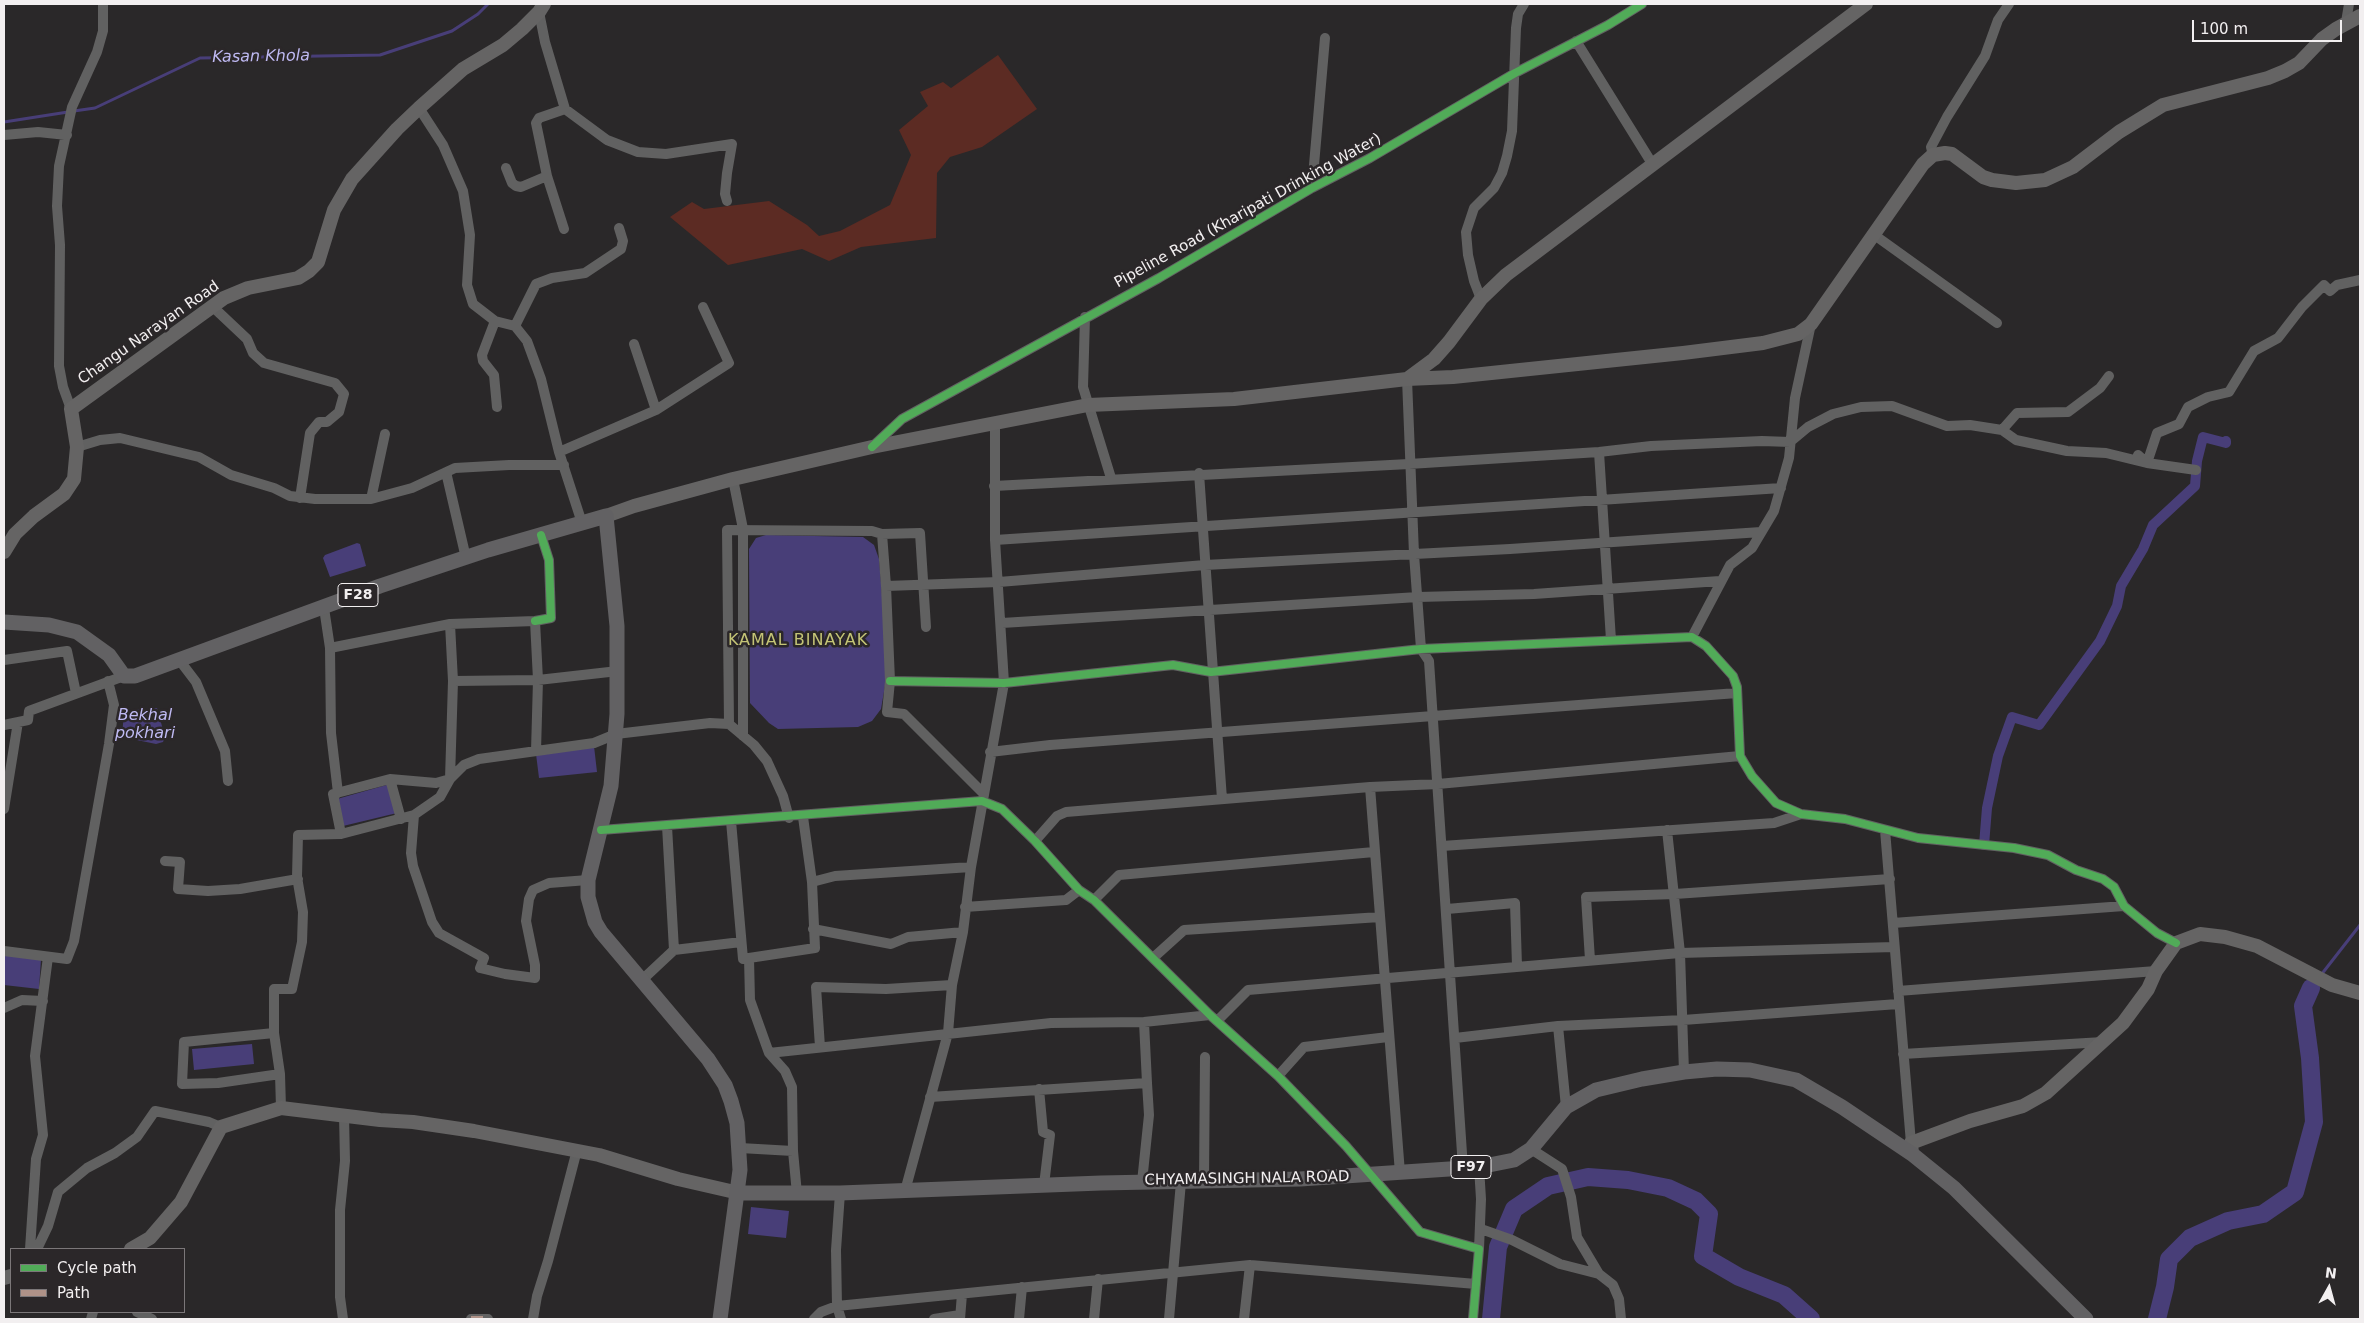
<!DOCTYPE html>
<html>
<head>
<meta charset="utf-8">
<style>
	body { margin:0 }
	#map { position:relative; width:2364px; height:1323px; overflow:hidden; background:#2a2829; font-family:"DejaVu Sans",sans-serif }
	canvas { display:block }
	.frame { position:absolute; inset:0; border:5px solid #f2eff0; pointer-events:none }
	.legend { position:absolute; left:10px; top:1248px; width:175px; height:65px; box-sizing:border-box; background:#2b2729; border:1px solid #7b7779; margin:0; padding:6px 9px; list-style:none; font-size:15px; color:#f2eff0 }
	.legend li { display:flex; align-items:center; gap:10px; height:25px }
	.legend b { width:25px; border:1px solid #7b7779 }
	.north { position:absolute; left:2304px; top:1263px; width:50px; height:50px; -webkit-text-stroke:4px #2b2729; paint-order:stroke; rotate:7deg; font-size:14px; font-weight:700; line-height:20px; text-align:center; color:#f2eff0 }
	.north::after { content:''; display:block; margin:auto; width:18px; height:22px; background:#f2eff0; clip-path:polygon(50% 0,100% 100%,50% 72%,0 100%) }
	.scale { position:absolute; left:2192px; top:20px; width:150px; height:22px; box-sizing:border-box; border:2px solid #f2eff0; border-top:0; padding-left:6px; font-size:15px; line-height:18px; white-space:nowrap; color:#f2eff0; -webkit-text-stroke:4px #2b2729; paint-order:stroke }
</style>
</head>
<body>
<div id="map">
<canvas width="2364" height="1323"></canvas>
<div class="frame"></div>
<ul class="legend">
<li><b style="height:6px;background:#51ab58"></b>Cycle path</li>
<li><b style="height:6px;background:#af9288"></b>Path</li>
</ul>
<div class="north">N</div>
<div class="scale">100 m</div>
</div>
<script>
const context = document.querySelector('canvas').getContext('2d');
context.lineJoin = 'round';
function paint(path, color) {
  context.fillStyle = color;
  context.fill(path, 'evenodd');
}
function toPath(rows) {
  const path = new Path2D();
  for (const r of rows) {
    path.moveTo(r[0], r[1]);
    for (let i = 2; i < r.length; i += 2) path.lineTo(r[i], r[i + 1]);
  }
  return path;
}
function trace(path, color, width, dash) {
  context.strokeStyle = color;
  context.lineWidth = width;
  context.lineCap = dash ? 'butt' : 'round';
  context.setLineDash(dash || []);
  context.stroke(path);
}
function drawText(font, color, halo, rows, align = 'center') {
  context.font = font + ' "DejaVu Sans",sans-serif';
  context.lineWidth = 5;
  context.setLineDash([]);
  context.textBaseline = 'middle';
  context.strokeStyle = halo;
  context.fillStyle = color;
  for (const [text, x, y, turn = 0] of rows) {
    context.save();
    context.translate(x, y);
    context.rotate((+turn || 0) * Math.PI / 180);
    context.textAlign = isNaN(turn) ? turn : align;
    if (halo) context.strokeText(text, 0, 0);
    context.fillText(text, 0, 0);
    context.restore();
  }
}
paint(toPath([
	[998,55,1037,109,982,147,950,157,937,173,936,238,861,247,829,261,802,249,728,265,670,217,692,202,704,209,769,201,807,225,819,236,840,231,890,205,911,155,899,130,928,106,920,92,943,82,951,88]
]), '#5c2b23');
paint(toPath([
	[766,535,863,537,874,545,879,559,886,642,886,680,881,709,872,721,858,727,778,729,769,723,750,703,749,549,756,538],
	[357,543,360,544,366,566,330,577,323,558,325,555],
	[157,708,165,737,163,742,156,744,122,737,124,711],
	[594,746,597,772,539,778,536,754],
	[390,784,397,813,343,826,337,799],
	[4,954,41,959,39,989,4,985],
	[252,1044,254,1064,194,1070,192,1049],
	[751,1207,789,1211,786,1238,748,1234]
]), '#483e78');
trace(toPath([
	[74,111,95,108,200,58,380,55,452,31,478,14,488,4],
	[4,122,68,112],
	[2321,975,2360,925],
	[2311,988,2317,980]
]), '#483e78', 3);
trace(toPath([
	[1984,845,1987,808,1998,756,2012,717,2039,725,2100,641,2117,606,2121,586,2143,549,2153,525,2195,486,2197,461,2203,437,2226,443,2226,441]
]), '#483e78', 10);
trace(toPath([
	[1491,1319,1498,1247,1514,1209,1548,1186,1588,1177,1628,1180,1668,1188,1696,1201,1709,1214,1703,1256,1739,1277,1784,1295,1811,1319],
	[2157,1319,2165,1287,2169,1259,2190,1238,2228,1221,2263,1214,2295,1192,2314,1122,2310,1058,2303,1006,2311,988]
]), '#483e78', 18);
trace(toPath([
	[539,12,545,42,565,109,607,140,638,152,666,154,732,144,727,173,725,194,727,201],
	[2346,22,2349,4],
	[1576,41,1653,165],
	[419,108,443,145,463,191,470,235,467,285,473,304,495,321,515,326,527,341,541,379,559,452,582,523],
	[4,135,38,132,67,135],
	[1933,155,1931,147,1947,117,1985,56,1998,20,2009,4],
	[506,168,512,183,516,186,521,187,547,176],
	[1312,188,1325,38],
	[564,229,547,176,536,123,539,118,565,109],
	[1873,234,1997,323],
	[1481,299,1474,281,1468,255,1466,232,1474,208,1494,188,1502,173,1507,156,1512,131,1516,28,1518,14,1524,4],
	[212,306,247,339,253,353,264,363,335,383,344,394,339,412,327,422,319,422,310,433,300,498],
	[1085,317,1083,387,1111,478],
	[495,321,482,355,483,361,494,375,497,407],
	[515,326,536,284,552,278,585,273,621,249,623,241,619,228],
	[634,344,656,410],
	[1407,379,1414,554,1421,649,1429,661,1463,1168],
	[71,409,63,387,59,366,60,245,57,206,59,166,72,107,97,52,103,31,103,4],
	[2002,430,2016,440,2067,451,2106,453,2147,463,2196,470],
	[77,447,100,440,120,438,199,457,231,475,274,488,290,496,315,499,371,499,412,488,455,468,509,465,564,465],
	[872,447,902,419,1159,278,1312,188,1370,158,1515,73,1608,25,1642,4],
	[559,452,656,410,729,363,703,307],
	[1599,452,1611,640],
	[2138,455,2147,463,2157,433,2179,424,2188,407,2208,397,2229,392,2254,351,2278,338,2302,307,2324,285,2330,291,2337,285,2360,280],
	[446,472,466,558],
	[1199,473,1222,799],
	[733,479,743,529,743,736],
	[994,486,1409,464,1599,452,1651,446,1762,441,1790,442,1808,427,1833,414,1861,407,1892,406,1947,426,1970,425,2002,430,2017,413,2068,412,2100,388,2109,376],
	[371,499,385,434],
	[882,534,920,533,926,627],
	[995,540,1781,488],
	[886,586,999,582,1205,565,1510,549,1761,532],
	[324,608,330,648,331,733,338,793],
	[535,621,538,680,536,751],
	[1002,623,1418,597,1534,594,1720,581],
	[1692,637,1730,565,1752,548,1774,511,1789,458,1795,398,1811,324],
	[330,648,450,624,535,621,551,618,549,560,541,535],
	[4,660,67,651,76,693],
	[180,661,196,682,225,751,228,781],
	[453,681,538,680,618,671],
	[890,681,1004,683,1173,665,1211,672,1421,649,1692,637,1706,646,1733,676,1737,687,1740,756,1752,776,1776,803,1801,814,1845,819,1918,838,2014,848,2048,855,2076,870,2103,879,2114,887,2124,906,2157,933,2176,943],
	[729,724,727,530,872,531,882,534,886,586,890,681,887,712,904,714,983,793],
	[4,725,28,720,29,711,124,676],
	[990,752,1050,745,1737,693],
	[390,779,401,819],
	[1370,787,1400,1173],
	[4,809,18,722],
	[414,815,411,853,413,866,432,922,439,933,484,958,480,968,505,974,535,978,535,965,526,921,529,899,533,890,549,883,588,880],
	[731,821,743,959,749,958,750,1000,769,1053,785,1071,792,1087,793,1151],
	[667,826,674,950],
	[601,830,982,801,1002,809,1035,841,1079,890,1094,900,1210,1015,1278,1076,1346,1146,1420,1232,1479,1249,1473,1319],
	[1667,830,1680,953,1684,1072],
	[1885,830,1911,1143],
	[341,834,333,794,390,779,436,783,450,779,453,681,450,624],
	[1035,841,1057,816,1066,812,1370,787,1438,784,1740,756],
	[1442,846,1774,823,1801,814],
	[165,861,180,862,178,889,208,891,240,889,298,879],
	[812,882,835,876,971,867],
	[1094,900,1119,875,1374,852],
	[965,907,1066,900,1079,890],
	[1447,909,1515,903,1517,966],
	[1893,923,2124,906],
	[813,929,891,944,908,937,963,932],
	[4,951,67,959,74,941,109,744,114,705,108,681],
	[749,958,815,948,812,882,803,817],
	[1153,958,1184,930,1380,917],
	[1590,960,1586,897,1675,894,1890,879],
	[642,980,674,950,741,942],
	[1898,991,2156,971],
	[4,1008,22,1000,43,1001],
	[1217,1021,1248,990,1680,953,1894,947],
	[1558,1026,1566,1107],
	[274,1033,184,1042,182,1084,218,1083,280,1074],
	[1455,1038,1558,1026,1683,1020,1898,1004],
	[820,1047,816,987,886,989,952,985],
	[769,1053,1051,1023,1144,1022,1210,1015],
	[1903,1054,2103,1042],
	[1278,1076,1304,1047,1388,1037],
	[1039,1089,1043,1132,1050,1135,1044,1185],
	[930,1097,1147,1083,1144,1022],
	[281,1108,280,1074,274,1033,274,989,292,989,302,942,303,912,297,877,298,835,341,834,414,815,440,797,450,779,464,765,479,759,594,743,616,734,710,723,729,724,754,745,767,761,783,796,789,818],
	[740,1148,793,1151,797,1194],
	[1531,1149,1562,1169,1571,1197,1577,1237,1599,1274,1613,1285,1619,1299,1621,1319],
	[1204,1181,1205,1057],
	[1142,1182,1149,1115,1147,1083],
	[905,1191,948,1033,952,985,963,932,971,867,1004,683,995,540,995,423],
	[840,1193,836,1250,837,1306,841,1319],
	[1481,1229,1512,1240,1560,1264,1599,1274],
	[30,1249,36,1159,43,1135,35,1056,48,957],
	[37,1249,48,1226,58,1192,87,1168,115,1153,137,1137,155,1111,209,1122,221,1127],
	[1479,1249,1481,1199,1479,1167],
	[137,1312,152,1319],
	[91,1319,93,1312],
	[343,1319,340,1297,340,1210,345,1161,344,1115],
	[471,1319,488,1319],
	[533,1319,537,1296,548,1261,577,1150],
	[814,1319,821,1312,837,1306,1250,1265,1476,1284],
	[934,1319,960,1315],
	[960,1319,962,1294],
	[1019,1319,1022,1287],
	[1094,1319,1098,1279],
	[1169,1319,1181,1182],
	[1244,1319,1250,1265]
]), '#616161', 10);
trace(toPath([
	[1407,379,1453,377,1683,353,1763,343,1798,334,1811,324,1923,164,1933,155,1945,153,1952,154,1983,177,1992,180,2016,183,2045,180,2073,167,2119,132,2163,105,2268,78,2285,71,2299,63,2322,39,2336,29,2360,16],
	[606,516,634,506,733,479,872,447,1088,405,1234,399,1407,379,1434,359,1449,342,1481,299,1506,275,1866,4],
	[4,552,15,534,34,516,64,494,74,479,77,447,71,409,224,298,248,288,298,278,309,271,318,262,334,210,352,179,397,129,419,108,463,69,503,45,522,29,539,12,544,4],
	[1912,1154,1911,1143,1970,1121,2023,1106,2046,1093,2123,1023,2148,989,2156,971,2176,943,2200,934,2225,937,2257,946,2332,985,2360,993],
	[131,1249,150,1238,181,1202,221,1127,281,1108,380,1120,413,1122,474,1131,599,1155,678,1179,739,1193],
	[4,1278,11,1276]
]), '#656464', 14);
trace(toPath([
	[4,622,49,625,77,632,109,655,124,676,135,676,380,586,488,550,606,516,617,626,617,714,611,786,588,880,588,897,595,922,601,932,708,1059,725,1085,731,1101,737,1123,740,1170,720,1319],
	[739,1193,840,1193,1101,1183,1300,1179,1479,1167,1514,1160,1531,1149,1566,1107,1596,1090,1642,1079,1684,1072,1717,1069,1750,1070,1796,1080,1842,1107,1912,1154,1954,1188,2086,1319]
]), '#626163', 15);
trace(toPath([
	[471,1319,488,1319]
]), '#af9288', 6, [12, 6]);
trace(toPath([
	[872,447,902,419,1159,278,1312,188,1370,158,1515,73,1608,25,1642,4],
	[535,621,551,618,549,560,541,535],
	[890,681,1004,683,1173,665,1211,672,1421,649,1692,637,1706,646,1733,676,1737,687,1740,756,1752,776,1776,803,1801,814,1845,819,1918,838,2014,848,2048,855,2076,870,2103,879,2114,887,2124,906,2157,933,2176,943],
	[601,830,982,801,1002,809,1035,841,1079,890,1094,900,1210,1015,1278,1076,1346,1146,1420,1232,1479,1249,1473,1319]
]), '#51ab58', 8);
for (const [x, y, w] of [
	[358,595,40],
	[1471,1167,40]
]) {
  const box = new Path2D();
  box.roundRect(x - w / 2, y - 11.5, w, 23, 4);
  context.fillStyle = '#2b2729';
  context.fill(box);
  trace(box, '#f2eff0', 1);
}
drawText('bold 14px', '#f2eff0', null, [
	["F28",358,595],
	["F97",1471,1167]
]);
drawText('15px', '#f2eff0', '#2b2729', [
	["Pipeline Road (Kharipati Drinking Water)",1248,211,-29],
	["Changu Narayan Road",149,333,-35],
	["CHYAMASINGH NALA ROAD",1247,1179,-1]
]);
drawText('italic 16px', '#bfbaf3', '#2b2729', [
	["Kasan Khola",261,57,-1],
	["Bekhal",145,716],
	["pokhari",145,734]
]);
context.letterSpacing = '1px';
drawText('16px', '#c4c476', '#2b2729', [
	["KAMAL BINAYAK",798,641]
]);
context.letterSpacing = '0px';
</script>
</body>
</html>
